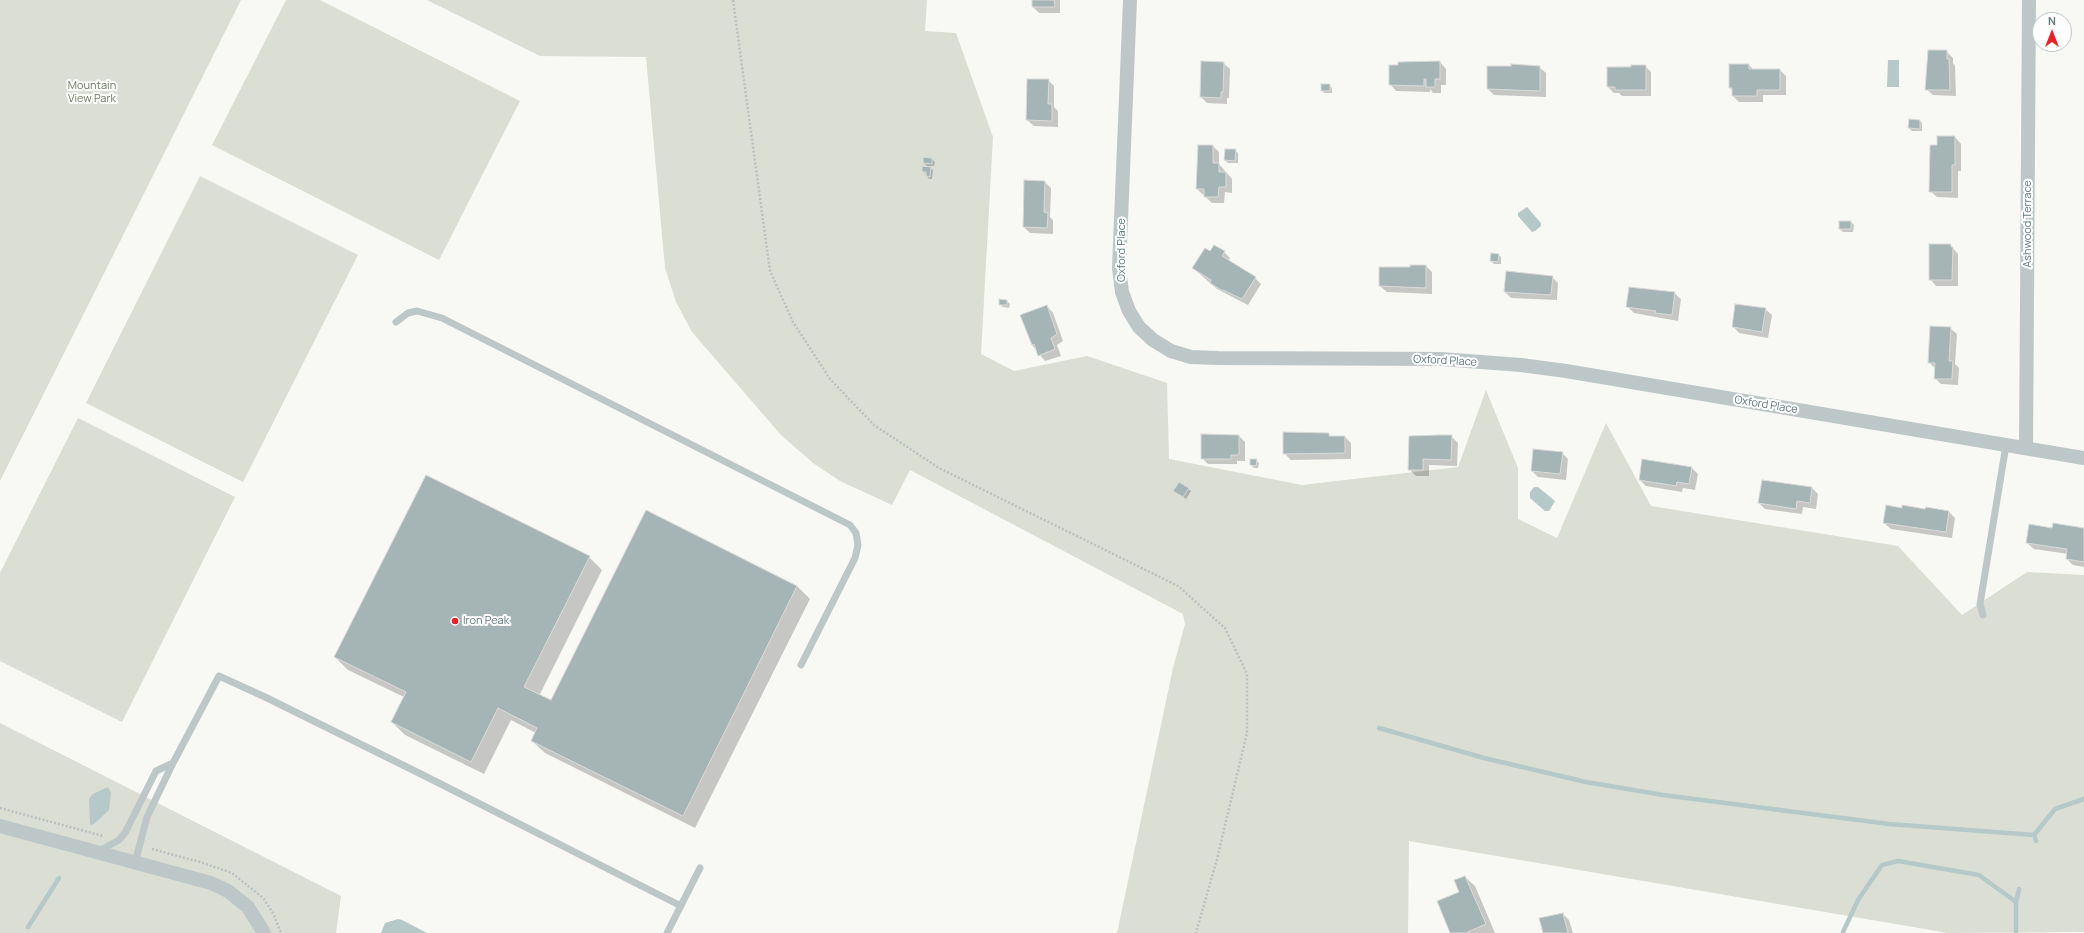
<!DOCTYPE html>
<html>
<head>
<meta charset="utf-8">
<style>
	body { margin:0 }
	#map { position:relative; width:2084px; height:933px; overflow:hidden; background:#f8f8f5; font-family:Manrope,sans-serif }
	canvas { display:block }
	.north { position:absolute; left:2032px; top:12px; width:40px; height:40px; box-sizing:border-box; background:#fff; border:1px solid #bec9cb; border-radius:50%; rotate:0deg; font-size:11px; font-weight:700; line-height:16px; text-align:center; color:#5d787d }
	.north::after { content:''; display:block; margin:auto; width:14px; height:18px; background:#ef1f29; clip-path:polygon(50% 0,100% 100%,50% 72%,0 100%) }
</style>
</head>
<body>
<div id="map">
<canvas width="2084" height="933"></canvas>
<div class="north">N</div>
</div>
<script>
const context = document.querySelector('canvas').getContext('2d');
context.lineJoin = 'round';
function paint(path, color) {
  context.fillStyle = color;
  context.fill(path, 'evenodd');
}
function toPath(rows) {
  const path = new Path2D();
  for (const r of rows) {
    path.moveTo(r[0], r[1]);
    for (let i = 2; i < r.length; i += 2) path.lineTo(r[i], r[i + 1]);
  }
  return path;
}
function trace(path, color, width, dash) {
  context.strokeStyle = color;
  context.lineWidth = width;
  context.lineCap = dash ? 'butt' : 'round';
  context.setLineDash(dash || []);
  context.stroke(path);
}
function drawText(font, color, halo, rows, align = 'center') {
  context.font = font + ' Manrope,sans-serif';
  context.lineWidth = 4;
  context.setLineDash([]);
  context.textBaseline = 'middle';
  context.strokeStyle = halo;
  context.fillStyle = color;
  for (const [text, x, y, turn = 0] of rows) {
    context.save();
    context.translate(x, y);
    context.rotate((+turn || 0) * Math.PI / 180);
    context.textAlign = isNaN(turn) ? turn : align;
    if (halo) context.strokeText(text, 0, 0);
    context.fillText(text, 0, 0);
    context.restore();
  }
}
paint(toPath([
	[0,0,241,0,0,481],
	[286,0,320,0,520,101,439,260,212,145],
	[427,0,927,0,925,31,956,33,993,137,981,354,1014,371,1087,356,1167,383,1169,459,1302,485,1458,467,1486,390,1518,468,1518,519,1557,538,1606,423,1651,506,1898,546,1962,615,2027,572,2084,575,2084,932,1948,933,1409,841,1408,933,1117,933,1173,668,1185,624,1183,614,910,470,892,505,840,481,813,463,781,435,692,332,676,302,665,268,646,57,540,56],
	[200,176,358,255,243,482,86,403],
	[78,418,235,497,122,722,0,661,0,573],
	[0,723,341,896,336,933,0,933]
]), '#daded4');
paint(toPath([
	[1888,60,1899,60,1899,87,1887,87],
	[1527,207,1541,223,1541,226,1535,231,1532,232,1518,216,1518,213],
	[1534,487,1538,487,1555,501,1549,511,1545,511,1530,498,1530,492],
	[108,787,111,793,109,810,94,824,90,825,89,799,93,794],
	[398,919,402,920,427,933,381,933,385,923]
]), '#b4c9c8');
paint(toPath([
	[1033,0,1060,0,1060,13,1039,13,1033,7],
	[1946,51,1953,58,1953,63,1955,66,1956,96,1933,95,1926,89],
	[1440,62,1446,69,1446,85,1441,85,1441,93,1433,93,1430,89,1430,92,1396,91,1390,84],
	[1223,63,1230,69,1229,98,1227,98,1227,104,1207,103,1201,97],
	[1749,65,1754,70,1780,70,1786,76,1786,95,1763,95,1763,102,1739,102,1733,96,1733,91,1730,88],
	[1645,66,1651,72,1651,96,1622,96,1619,93,1614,93,1608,87,1608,67],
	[1539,67,1546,73,1546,97,1494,95,1488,89],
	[1048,80,1054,86,1054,107,1058,111,1058,127,1034,126,1027,120],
	[1329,85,1332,88,1332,93,1324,93,1322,90],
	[1920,121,1922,123,1922,131,1912,131,1909,128],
	[1955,137,1961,144,1961,171,1958,171,1958,198,1937,197,1930,191,1938,146],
	[1213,146,1219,152,1219,164,1232,179,1232,193,1225,192,1224,203,1212,203,1197,189],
	[1235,150,1238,153,1238,163,1228,163,1225,160],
	[932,159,935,162,934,166,928,166,933,170,932,179,929,179,923,171,928,167,924,163],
	[1025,181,1045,182,1051,188,1050,217,1053,220,1053,234,1030,233,1024,227],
	[1851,222,1854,225,1853,232,1843,232,1840,229],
	[1950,245,1958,254,1958,286,1936,286,1930,279],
	[1224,252,1230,258,1228,261,1255,278,1261,284,1248,305,1217,289,1193,268,1210,253],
	[1498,255,1501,257,1501,264,1494,264,1491,261],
	[1426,266,1432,272,1432,294,1387,292,1380,286,1380,268],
	[1552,277,1558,283,1557,300,1511,298,1505,292],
	[1674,293,1681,299,1678,321,1634,313,1627,306],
	[1007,301,1010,304,1009,308,1003,307,1000,304],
	[1047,306,1053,313,1063,341,1057,345,1061,356,1045,361,1032,345,1022,316],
	[1765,309,1772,315,1768,338,1739,333,1733,326],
	[1950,328,1957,334,1955,364,1959,368,1958,385,1941,384,1935,378,1936,369,1929,362],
	[1328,434,1331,437,1345,437,1351,443,1351,459,1291,460,1284,453],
	[1239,436,1245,442,1245,461,1237,461,1237,464,1208,464,1202,458],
	[1451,436,1458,443,1457,466,1429,465,1429,476,1416,476,1409,469],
	[1534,450,1562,453,1568,459,1566,480,1538,477,1532,471],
	[1256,460,1259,463,1258,468,1254,468,1251,465],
	[1692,468,1698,474,1695,490,1683,488,1682,492,1646,486,1640,480],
	[1812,488,1818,494,1816,509,1803,507,1802,514,1765,509,1759,503],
	[1188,489,1191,491,1186,499,1175,491],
	[1926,508,1949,512,1955,518,1952,538,1891,529,1884,523,1903,509,1926,510],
	[646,512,797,586,810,599,695,828,545,753,532,741,536,733,511,720,484,774,405,735,392,722,404,697,348,670,335,657,589,557,602,570,539,696,551,701],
	[2053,529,2084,529,2084,567,2073,565,2067,559,2068,554,2034,549,2027,543],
	[1465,877,1475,886,1495,933,1451,933],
	[1563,914,1569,920,1573,933,1544,933]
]), '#0003');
trace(toPath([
	[1379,728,1484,758,1586,782,1663,795,1889,824,2034,835],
	[2036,841,2034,835,2055,809,2084,799],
	[28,927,59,878],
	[1843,932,1858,900,1882,865,1898,861,1979,875,2016,902],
	[2016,933,2016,902,2019,889]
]), '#b4c9c8', 4.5);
const building = toPath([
	[1032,0,1054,0,1055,7,1032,7,1032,0],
	[1928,50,1947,50,1947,59,1949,59,1950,90,1925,90,1928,50],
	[1201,61,1224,62,1223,92,1221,92,1221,98,1200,97,1201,61],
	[1440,61,1440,79,1435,79,1435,87,1426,87,1426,79,1424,79,1424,86,1389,85,1389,65,1398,65,1398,62,1440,61],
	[1511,64,1540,66,1540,91,1487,89,1487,66,1511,66,1511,64],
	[1729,64,1749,64,1749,69,1780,69,1780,90,1757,90,1757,96,1732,96,1732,88,1729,88,1729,64],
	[1631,65,1646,65,1646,90,1615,90,1615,87,1607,87,1607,67,1631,67,1631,65],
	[1027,79,1049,79,1048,104,1052,104,1052,121,1026,120,1027,79],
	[1321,84,1330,84,1330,91,1321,91,1321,84],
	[1909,119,1920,120,1920,129,1908,128,1909,119],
	[1937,136,1955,136,1955,165,1952,165,1952,192,1929,192,1930,145,1937,145,1937,136],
	[1198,145,1213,145,1213,163,1219,163,1219,172,1226,172,1226,187,1219,187,1218,197,1204,197,1204,189,1196,189,1198,145],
	[1225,149,1236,149,1235,161,1224,160,1225,149],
	[923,157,932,158,932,164,923,163,923,157],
	[922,166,931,167,930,177,926,176,926,172,922,172,922,166],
	[1024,180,1045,181,1044,212,1048,213,1047,228,1023,227,1024,180],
	[1839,221,1851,221,1851,229,1839,229,1839,221],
	[1929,244,1951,244,1951,247,1953,247,1952,280,1929,280,1929,244],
	[1214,245,1225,251,1222,256,1256,277,1242,299,1223,290,1223,291,1210,283,1211,280,1192,268,1205,248,1210,251,1214,245],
	[1491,253,1499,254,1498,262,1490,261,1491,253],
	[1410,265,1426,265,1426,288,1379,286,1379,267,1410,267,1410,265],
	[1506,271,1553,276,1551,295,1504,292,1506,271],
	[1629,287,1675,292,1672,315,1655,313,1656,311,1626,307,1629,287],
	[999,299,1007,300,1007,305,999,305,999,299],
	[1735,304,1766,308,1762,332,1732,327,1735,304],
	[1047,305,1057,334,1051,338,1055,349,1038,356,1034,344,1032,345,1020,315,1047,305],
	[1930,326,1951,327,1949,361,1953,361,1952,379,1934,379,1935,363,1928,363,1930,326],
	[1283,432,1329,433,1329,436,1345,436,1345,453,1283,454,1283,432],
	[1201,434,1239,435,1239,455,1231,455,1231,459,1201,459,1201,434],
	[1438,435,1452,435,1451,460,1423,459,1423,470,1408,470,1409,436,1438,435],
	[1533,449,1563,452,1560,474,1531,471,1533,449],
	[1250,459,1257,459,1256,466,1250,465,1250,459],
	[1642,459,1692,467,1689,484,1677,482,1676,486,1639,480,1642,459],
	[426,475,590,556,524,687,551,700,646,510,797,586,683,816,531,741,537,728,498,708,471,762,391,722,406,692,334,657,426,475],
	[1762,480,1812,487,1810,503,1797,501,1796,509,1758,503,1762,480],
	[1179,482,1189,488,1183,497,1173,491,1179,482],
	[1886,505,1902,508,1902,505,1925,509,1926,507,1949,511,1946,532,1883,523,1886,505],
	[2053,523,2084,528,2084,562,2066,559,2067,549,2026,543,2029,524,2052,528,2053,523],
	[1465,876,1486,924,1465,933,1450,933,1437,901,1459,892,1454,880,1465,876],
	[1563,913,1568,933,1543,933,1539,918,1563,913]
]);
paint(building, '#a5b5b6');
trace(building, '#dadad8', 1);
trace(toPath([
	[733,0,770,271,793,322,830,379,874,425,939,468,1178,586,1225,628,1247,674,1247,733,1217,859,1196,933],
	[0,808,103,836],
	[152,849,200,862,232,873,263,898,273,913,281,933]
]), '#bbc0c2', 2.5, [2, 2]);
trace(toPath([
	[396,322,408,313,417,311,442,318,850,525,856,533,858,545,855,558,801,665],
	[1983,615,1980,604,2006,445],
	[99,851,119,840,125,833,156,771,173,763],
	[135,863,147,817,173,763,219,676,265,697,425,776,681,906],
	[667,933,700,868]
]), '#bec7c8', 7);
trace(toPath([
	[1130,0,1119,268,1122,292,1129,311,1139,327,1153,340,1171,351,1191,357,1218,358,1441,359,1521,365,1566,371,2084,458],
	[2026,448,2029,0],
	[0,826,211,883,228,891,248,907,264,933]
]), '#bec7c8', 14);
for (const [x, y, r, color] of [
	[455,621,4,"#ef1f29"]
]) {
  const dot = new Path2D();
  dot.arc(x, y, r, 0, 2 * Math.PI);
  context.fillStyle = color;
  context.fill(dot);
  trace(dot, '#fff', 1.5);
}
drawText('11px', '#6d7a61', '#fff', [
	["Mountain",92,86],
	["View Park",92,99]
]);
drawText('11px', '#5d787d', '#fff', [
	["Ashwood Terrace",2028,224,-90],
	["Oxford Place",1122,250,-90],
	["Oxford Place",1445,361,3],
	["Oxford Place",1766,405,9]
]);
drawText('11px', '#5d787d', '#fff', [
	["Iron Peak",463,621]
], 'left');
</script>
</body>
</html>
